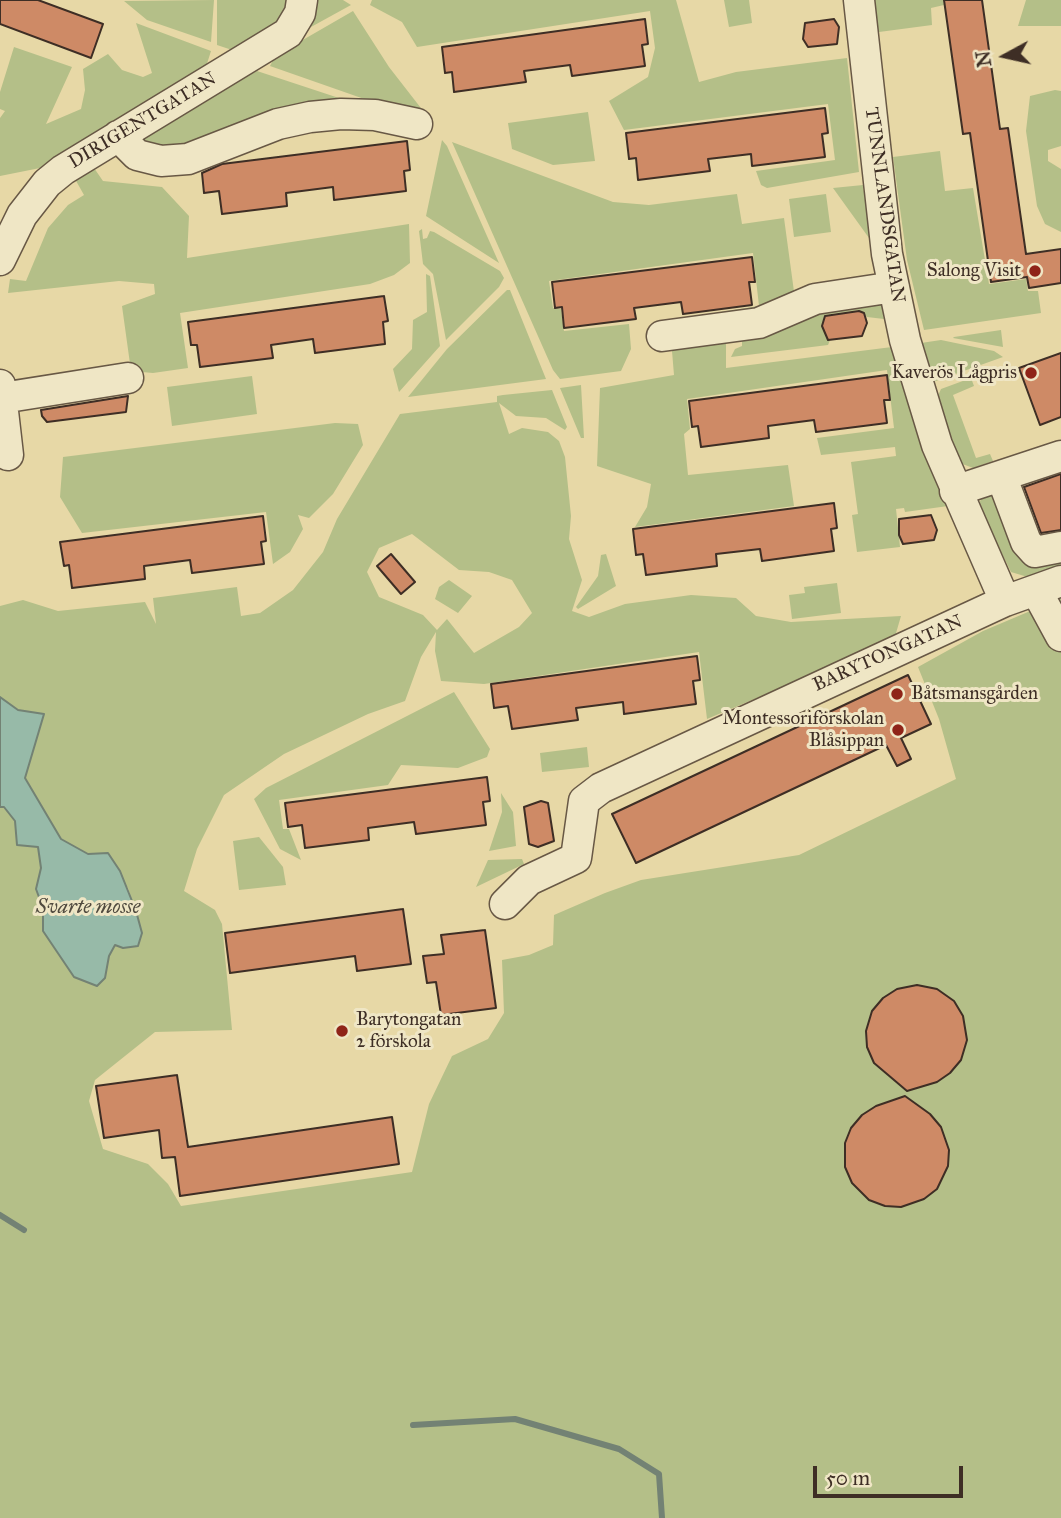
<!DOCTYPE html>
<html>
<head>
<meta charset="utf-8">
<style>
	body { margin:0 }
	#map { position:relative; width:1061px; height:1518px; overflow:hidden; background:#e7d8a6; font-family:"IM FELL Great Primer",serif }
	canvas { display:block }
	.north { position:absolute; left:970px; top:21px; width:70px; height:70px; -webkit-text-stroke:5px #efe6c5; paint-order:stroke; rotate:262deg; font-size:19px; font-weight:700; line-height:28px; text-align:center; color:#3e2e25 }
	.north::after { content:''; display:block; margin:auto; width:24px; height:32px; background:#3e2e25; clip-path:polygon(50% 0,100% 100%,50% 72%,0 100%) }
	.scale { position:absolute; left:813px; top:1466px; width:150px; height:32px; box-sizing:border-box; border:4px solid #3e2e25; border-top:0; padding-left:9px; font-size:21px; line-height:24px; white-space:nowrap; color:#3e2e25; -webkit-text-stroke:5px #efe6c5; paint-order:stroke }
</style>
</head>
<body>
<div id="map">
<canvas width="1061" height="1518"></canvas>
<div class="north">N</div>
<div class="scale">50 m</div>
</div>
<script>
const context = document.querySelector('canvas').getContext('2d');
context.lineJoin = 'round';
function paint(path, color) {
  context.fillStyle = color;
  context.fill(path, 'evenodd');
}
function toPath(rows) {
  const path = new Path2D();
  for (const r of rows) {
    path.moveTo(r[0], r[1]);
    for (let i = 2; i < r.length; i += 2) path.lineTo(r[i], r[i + 1]);
  }
  return path;
}
function trace(path, color, width, dash) {
  context.strokeStyle = color;
  context.lineWidth = width;
  context.lineCap = dash ? 'butt' : 'round';
  context.setLineDash(dash || []);
  context.stroke(path);
}
function drawText(font, color, halo, rows, align = 'center') {
  context.font = font + ' "IM FELL Great Primer",serif';
  context.lineWidth = 6;
  context.setLineDash([]);
  context.textBaseline = 'middle';
  context.strokeStyle = halo;
  context.fillStyle = color;
  for (const [text, x, y, turn = 0] of rows) {
    context.save();
    context.translate(x, y);
    context.rotate((+turn || 0) * Math.PI / 180);
    context.textAlign = isNaN(turn) ? turn : align;
    if (halo) context.strokeText(text, 0, 0);
    context.fillText(text, 0, 0);
    context.restore();
  }
}
paint(toPath([
	[214,0,211,42,147,20,124,1],
	[217,0,291,0,285,21,238,52,217,45],
	[316,0,343,0,351,5,311,27],
	[372,0,676,0,699,82,736,72,847,58,859,172,767,188,761,185,756,171,835,160,828,104,624,130,609,101,648,77,655,48,650,11,417,47,402,22,370,5],
	[724,0,749,0,752,23,729,27],
	[875,0,943,0,944,5,931,8,932,25,879,32,876,29],
	[1026,0,1061,0,1061,26,1018,26],
	[353,11,389,67,424,112,370,101,270,66,275,56],
	[136,23,211,51,204,73,144,103,45,167,0,176,0,118,5,111,0,109,0,92,14,47,72,67,46,124,81,109,85,90,83,69,108,54,122,70,143,77,152,73],
	[257,71,348,101,179,155,132,138],
	[1055,90,1061,91,1061,146,1048,150,1048,161,1061,169,1061,232,1045,224,1037,206,1026,131,1030,96],
	[588,112,595,161,553,165,512,149,508,123],
	[442,140,447,146,499,263,426,216],
	[452,142,613,202,649,205,737,194,742,224,784,218,795,299,726,335,726,368,892,347,948,506,905,512,904,508,896,509,900,547,857,552,852,515,858,514,851,462,896,456,895,447,821,455,817,438,894,428,887,370,687,399,690,429,684,434,688,475,788,465,794,506,635,527,647,507,651,484,597,466,600,388,674,375,671,339,682,318,759,306,753,253,549,281,553,308,561,309,564,331,629,324,631,349,621,371,560,379,553,370],
	[940,151,945,191,973,188,989,284,1026,279,1028,291,1038,291,1041,313,924,330,907,260,893,157],
	[94,168,103,181,162,187,189,216,187,258,409,224,410,263,394,275,370,284,180,313,188,368,153,373,131,371,122,306,155,294,154,284,119,281,8,293,10,279,26,281,48,228,68,205,84,195,75,179],
	[863,185,870,236,869,238,833,188],
	[826,194,831,232,794,237,789,199],
	[422,229,423,239,427,238,430,231,434,232,500,271,504,278,499,287,446,340,433,274,423,264,419,231],
	[426,274,430,276,440,346,399,392,393,369,412,349,413,320,427,312],
	[507,290,510,290,546,379,408,397,447,349],
	[881,303,884,319,867,317,859,310,825,315,822,327,830,340,828,345,731,357,735,349,742,346,742,332,806,306],
	[1001,330,1003,347,953,338,954,337],
	[941,340,994,351,1003,357,933,382,921,343],
	[252,376,257,414,172,426,167,387],
	[971,378,974,386,953,395,976,458,990,454,993,461,973,468,960,463,937,398,941,389],
	[581,385,584,438,581,438,560,388],
	[552,390,567,427,565,430,546,418,516,416,499,403,509,434,522,428,548,432,559,441,565,457,571,516,569,539,582,580,572,611,589,617,625,604,691,595,736,598,756,616,791,622,901,616,894,640,707,719,699,652,484,684,441,681,435,651,436,632,421,657,405,701,368,714,284,754,224,795,197,849,184,891,215,910,222,924,232,1030,155,1032,95,1080,89,1101,103,1149,148,1164,168,1184,181,1206,412,1172,429,1104,452,1056,488,1039,504,1013,502,960,529,955,553,945,554,915,605,893,641,880,799,855,956,779,939,719,918,667,983,631,1061,598,1061,1518,0,1518,0,807,4,807,38,847,41,868,36,889,43,908,43,931,58,951,109,956,115,945,123,948,138,946,142,933,128,888,88,854,61,839,25,777,44,714,18,710,0,697,0,606,23,600,58,611,145,602,156,624,153,598,237,587,241,616,260,613,293,590,323,552,337,519,400,414,497,402,497,396,503,395],
	[412,534,459,570,489,572,512,580,532,613,519,627,474,653,447,619,437,630,423,615,379,597,367,572,379,548],
	[335,423,358,424,363,445,333,494,309,518,298,515,303,529,290,552,273,564,266,512,82,533,60,497,63,457],
	[988,495,992,496,1061,560,1061,567,1031,578,1011,572,978,505,982,498],
	[606,554,616,586,578,609,576,607,598,576,601,555],
	[449,580,472,596,458,613,435,599,439,587],
	[837,583,841,613,792,619,789,595,805,593,804,587],
	[454,692,490,749,487,757,458,768,401,765,388,785,279,800,283,829,289,829,301,860,280,849,254,799,266,788],
	[587,747,589,767,542,772,540,753],
	[501,793,513,812,516,846,489,851,502,812],
	[259,837,283,867,286,885,239,890,233,841],
	[522,859,524,864,476,887,488,860]
]), '#b4bf88');
const water = toPath([
	[0,697,18,710,44,714,25,778,61,839,88,854,108,853,120,871,136,911,142,933,138,946,123,948,115,945,109,956,105,978,97,986,74,977,43,931,43,908,36,889,41,868,38,847,17,845,15,821,4,807,0,807,0,697]
]);
paint(water, '#97baa8');
trace(water, '#738274', 2);
trace(toPath([
	[0,1215,24,1230],
	[413,1425,515,1419,619,1449,659,1474,662,1518]
]), '#738274', 6);
const building = toPath([
	[0,0,38,0,103,24,91,58,0,24,0,0],
	[944,0,982,0,1000,129,1008,128,1026,254,1061,249,1061,283,1029,288,1027,277,991,282,970,133,963,134,944,0],
	[645,19,648,44,642,45,645,66,572,76,570,65,524,71,526,82,454,92,452,72,445,73,442,47,645,19],
	[834,19,839,27,837,44,808,47,803,39,805,23,834,19],
	[825,108,828,133,822,134,825,157,752,166,751,154,708,159,710,171,638,180,636,158,629,159,626,133,825,108],
	[407,141,410,170,404,171,406,191,334,200,333,187,286,193,287,206,222,214,219,191,204,193,202,173,222,164,407,141],
	[752,257,755,282,749,282,752,305,683,314,681,302,634,308,636,319,564,328,562,307,555,308,552,282,752,257],
	[384,296,388,321,383,322,385,344,315,353,313,339,271,345,273,358,200,367,197,345,191,345,188,322,384,296],
	[859,311,864,313,867,323,862,336,828,340,822,326,825,316,859,311],
	[1061,353,1061,417,1040,425,1019,368,1061,353],
	[887,375,890,400,884,400,887,423,816,432,814,420,768,426,769,438,701,447,698,426,692,427,689,401,887,375],
	[128,396,126,412,47,422,42,416,41,410,128,396],
	[1061,474,1061,530,1041,533,1024,487,1061,474],
	[834,503,837,528,831,529,834,551,762,561,760,549,716,554,717,566,646,575,643,554,636,555,633,529,834,503],
	[931,515,937,530,934,540,903,544,899,535,899,519,931,515],
	[263,516,266,541,261,542,264,564,192,573,190,560,144,566,145,579,72,588,69,565,64,566,60,542,263,516],
	[391,554,415,582,401,594,377,566,391,554],
	[697,656,700,680,693,681,696,704,624,714,623,702,576,708,578,720,512,729,508,706,494,708,491,684,697,656],
	[908,675,931,724,901,738,911,759,897,766,886,745,636,863,612,814,908,675],
	[487,777,490,801,483,802,486,825,416,834,414,822,368,828,369,840,305,848,302,825,288,827,285,803,487,777],
	[541,801,548,803,554,841,538,847,529,844,524,807,541,801],
	[403,909,411,964,357,971,355,956,230,973,225,933,403,909],
	[485,930,496,1008,441,1015,436,982,427,983,423,956,444,954,441,935,485,930],
	[917,985,937,989,954,1001,963,1016,967,1040,961,1060,950,1073,937,1082,907,1091,874,1063,867,1047,866,1031,872,1011,883,998,897,989,917,985],
	[177,1075,188,1147,392,1117,399,1164,180,1196,175,1157,162,1158,159,1130,104,1138,96,1086,177,1075],
	[905,1096,930,1114,941,1127,949,1150,948,1166,937,1189,924,1199,901,1207,885,1206,869,1200,852,1183,845,1167,845,1143,851,1128,862,1115,876,1106,905,1096]
]);
paint(building, '#ce8a66');
trace(building, '#3e2e25', 2);
const minor = toPath([
	[859,0,887,254,905,340,937,445,1005,601],
	[118,136,137,155,161,161,188,159,278,124,310,117,341,114,375,115,417,124],
	[0,260,22,215,47,183,63,170,288,33,300,13,302,0],
	[662,336,759,323,815,299,894,287],
	[0,385,8,455],
	[2,398,128,378],
	[1002,478,1026,542,1035,552,1061,547],
	[955,491,1061,456],
	[1036,590,1061,636],
	[505,904,529,880,576,858,584,801,601,788,1005,601,1061,581]
]);
trace(minor, '#685845', 33);
trace(minor, '#efe6c5', 30);
for (const [x, y, r, color] of [
	[1035,271,7,"#8f2418"],
	[1031,373,7,"#8f2418"],
	[897,694,7,"#8f2418"],
	[898,730,7,"#8f2418"],
	[342,1031,7,"#8f2418"]
]) {
  const dot = new Path2D();
  dot.arc(x, y, r, 0, 2 * Math.PI);
  context.fillStyle = color;
  context.fill(dot);
  trace(dot, '#efe6c5', 2.5);
}
drawText('19px', '#3e2e25', '#efe6c5', [
	["DIRIGENTGATAN",143,121,-31],
	["TUNNLANDSGATAN",884,205,82],
	["BARYTONGATAN",888,654,-24]
]);
drawText('19px', '#3e2e25', '#efe6c5', [
	["Salong Visit",1021,271],
	["Kaverös Lågpris",1017,373],
	["Båtsmansgården",911,694,"left"],
	["Montessoriförskolan",884,719],
	["Blåsippan",884,741],
	["Barytongatan",356,1020,"left"],
	["2 förskola",356,1042,"left"]
], 'right');
drawText('italic 21px', '#504a3f', '#efe6c5', [
	["Svarte mosse",88,908]
]);
</script>
</body>
</html>
